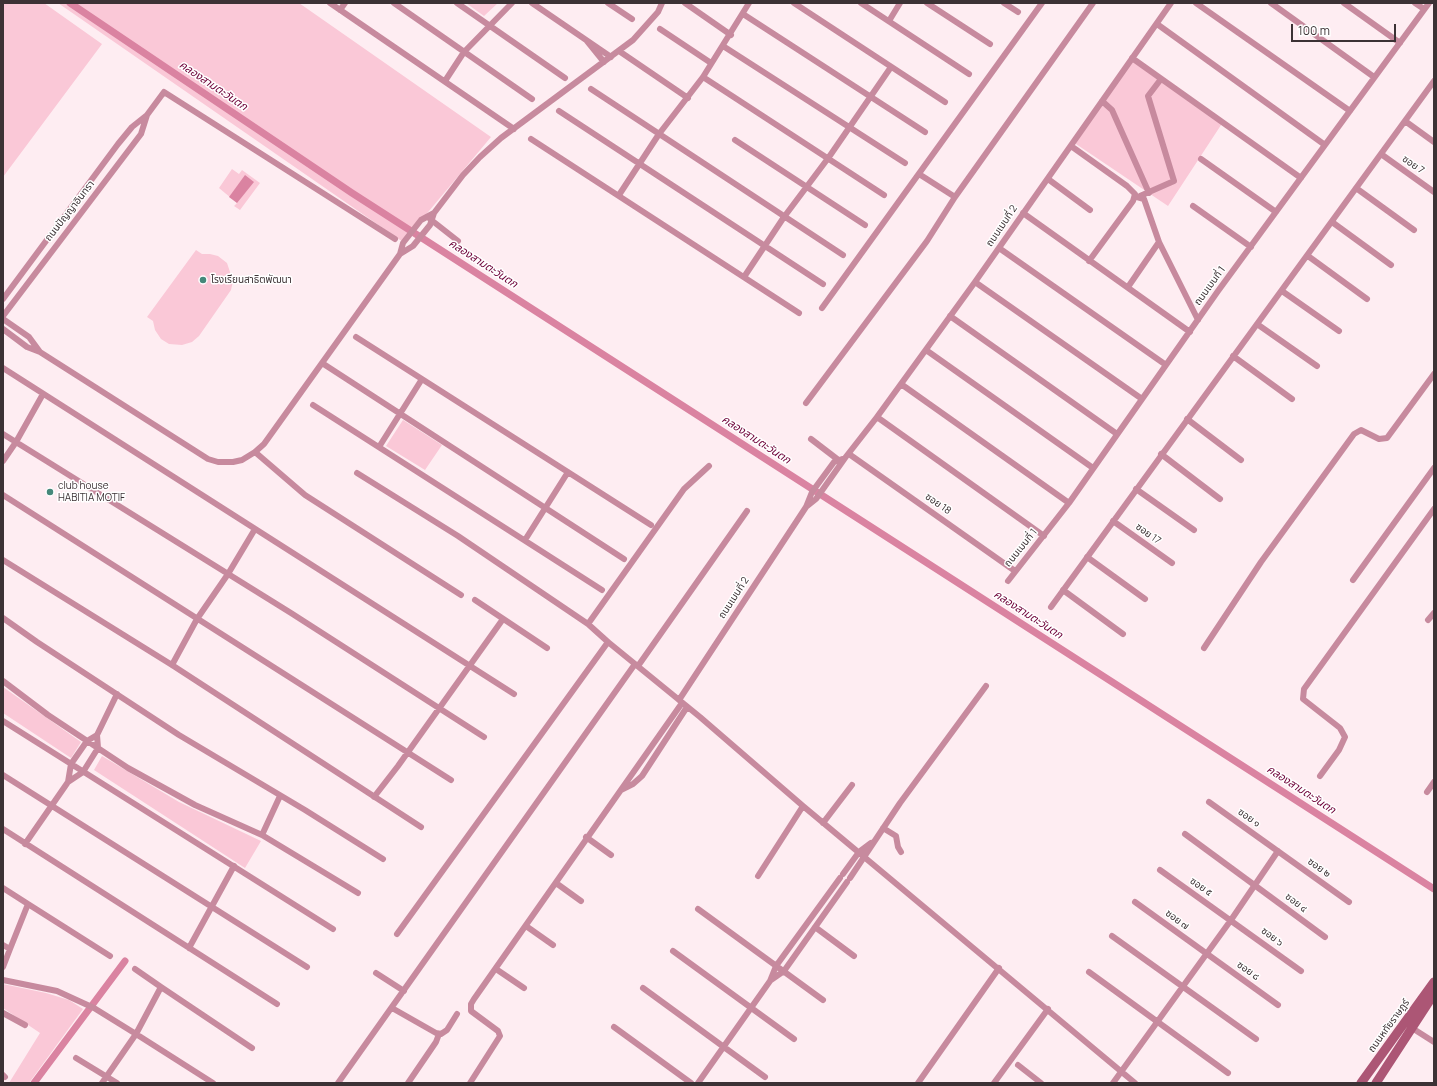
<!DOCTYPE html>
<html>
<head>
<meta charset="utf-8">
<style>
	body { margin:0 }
	#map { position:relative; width:1437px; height:1086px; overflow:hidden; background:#feedf2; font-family:Manrope,sans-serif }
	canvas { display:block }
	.frame { position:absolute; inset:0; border:4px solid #3c3235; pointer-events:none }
	.scale { position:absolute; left:1291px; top:24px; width:105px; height:18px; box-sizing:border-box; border:2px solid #3c3235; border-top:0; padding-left:5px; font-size:12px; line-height:14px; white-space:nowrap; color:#3c3235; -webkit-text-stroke:3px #fff; paint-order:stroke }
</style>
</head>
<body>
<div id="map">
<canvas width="1437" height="1086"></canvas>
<div class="frame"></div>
<div class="scale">100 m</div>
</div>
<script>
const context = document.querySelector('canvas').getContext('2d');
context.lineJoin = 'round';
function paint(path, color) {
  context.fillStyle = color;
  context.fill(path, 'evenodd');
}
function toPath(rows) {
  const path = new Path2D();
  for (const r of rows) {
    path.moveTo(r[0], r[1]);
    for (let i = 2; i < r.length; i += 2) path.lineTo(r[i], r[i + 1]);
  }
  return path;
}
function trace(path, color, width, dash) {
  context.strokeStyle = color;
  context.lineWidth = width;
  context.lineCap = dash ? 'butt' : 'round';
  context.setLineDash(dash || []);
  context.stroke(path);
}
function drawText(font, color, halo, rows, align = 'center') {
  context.font = font + ' Manrope,"Noto Sans Thai",sans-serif';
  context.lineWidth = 3;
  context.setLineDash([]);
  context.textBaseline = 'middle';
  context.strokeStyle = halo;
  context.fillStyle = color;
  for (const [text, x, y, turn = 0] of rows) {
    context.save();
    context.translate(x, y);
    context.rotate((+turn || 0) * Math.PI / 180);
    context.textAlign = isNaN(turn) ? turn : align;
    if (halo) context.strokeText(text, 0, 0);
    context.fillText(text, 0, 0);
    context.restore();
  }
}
paint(toPath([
	[3,3,44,3,102,44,3,177],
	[58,3,299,3,491,137,403,242],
	[466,3,498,3,484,16],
	[1131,59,1223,122,1168,206,1073,142],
	[232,169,239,174,242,170,260,183,240,210,234,206,237,203,219,188],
	[196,250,202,254,210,254,218,256,227,263,233,281,231,290,199,336,192,342,182,345,169,344,161,339,155,330,153,321,147,317],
	[403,420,442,445,425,470,386,446],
	[3,687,81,742,71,758,3,713],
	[102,756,179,802,261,841,245,868,94,770],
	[3,984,46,993,69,1000,83,1009,29,1083,9,1083,40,1033,3,1008]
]), '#fac8d7');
paint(toPath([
	[245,175,254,182,237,203,229,197]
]), '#da83a1');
trace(toPath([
	[70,3,352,193,1434,889],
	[34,1083,125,961]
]), '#da83a1', 7);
trace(toPath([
	[330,3,514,129],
	[394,3,532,99],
	[457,3,565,78],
	[532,3,611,57],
	[608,3,632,19],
	[685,3,731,35],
	[794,3,945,102],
	[861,3,969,74],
	[927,3,990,44],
	[1004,3,1018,12],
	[1196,3,1350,111],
	[1271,3,1374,77],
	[1344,3,1400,43],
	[1415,3,1424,9],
	[340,10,345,3],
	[743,14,925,132],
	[889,21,900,3],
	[1157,24,1325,145],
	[660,29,711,63],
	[587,41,604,62],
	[723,46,905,163],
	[619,51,688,98],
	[1132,58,1301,178],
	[703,77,884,195],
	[445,81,464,52,512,3],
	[591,89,843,255],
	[1102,101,1112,110,1149,193],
	[559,111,823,284],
	[1405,121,1434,142],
	[531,139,799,313],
	[735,140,865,225],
	[1071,146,1127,186,1135,194,1133,201,1089,261],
	[1381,154,1434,192],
	[1201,159,1276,212],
	[919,174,955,197],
	[1048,179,1090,210],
	[1356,188,1414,230],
	[619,195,659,134,703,77,749,3],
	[1140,196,1174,181,1148,96,1161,79],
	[1193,206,1251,247],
	[1023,213,1190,332],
	[430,219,458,241],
	[1332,222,1391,265],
	[1159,242,1198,320],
	[999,248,1166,365],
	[400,254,413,246,430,225,434,213,463,175,480,157,501,138,633,40,658,12,662,3],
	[1308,256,1367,299],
	[744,277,784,217,829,157,891,67],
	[975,282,1142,399],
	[1128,287,1159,242,1144,199,1137,197],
	[1282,291,1339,331],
	[3,299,118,144,132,127,147,115,164,92,395,239],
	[822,308,1042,3],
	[3,316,141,134,147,115],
	[950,316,1117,434],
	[3,319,29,337,40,352],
	[1257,324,1317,366],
	[3,329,27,347,40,352,208,459,218,462,233,462,242,460,255,452,264,444,400,254,403,243,421,220,434,213],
	[356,337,651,525],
	[926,350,1093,468],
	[1233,356,1292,399],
	[322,363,624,559],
	[3,368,514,694],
	[901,384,1069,503],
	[806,403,927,241,955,197,1093,3],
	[313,405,602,590],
	[877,417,1044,536],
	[1187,419,1241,460],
	[3,434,291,613,484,737],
	[811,439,841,462],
	[379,447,422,379],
	[255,452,305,495,461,595],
	[849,454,1015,571],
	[1161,454,1220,499],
	[3,461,16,442,43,394],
	[357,473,458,536,588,624,608,642,700,717,803,806,1135,1083],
	[1136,489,1194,530],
	[3,495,451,780],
	[806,507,816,499,845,458,877,417,975,282,1171,3],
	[1113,521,1172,563],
	[525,540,568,472],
	[1087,557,1145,599],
	[3,560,172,665,421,827],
	[1353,580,1434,468],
	[1008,581,1069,503,1218,291,1429,3],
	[1063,590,1123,634],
	[475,600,547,648],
	[1051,607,1434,81],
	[3,618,37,642,179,735,305,810,383,859],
	[1428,620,1434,613],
	[588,624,684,489,709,466],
	[1204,648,1261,562,1354,434,1361,430,1379,439,1387,438,1434,374],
	[172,665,197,619,228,574,255,529],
	[638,666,747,511],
	[3,681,48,715,128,768,195,805,262,835,358,893],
	[679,700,806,507,812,492,834,462,845,458],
	[3,721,333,929],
	[3,775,307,967],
	[1320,776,1339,750,1345,737,1340,728,1303,699,1304,689,1434,509],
	[68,782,71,764,87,741,97,735],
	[621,790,633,784,642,776,687,707],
	[1427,792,1434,782],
	[374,797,398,766,503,619],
	[1209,802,1349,902],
	[823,823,852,785],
	[883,828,896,836,898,847,901,852],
	[3,829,277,1004],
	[1185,834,1325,937],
	[262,835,280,796],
	[586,837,611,855],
	[25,844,68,782,83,772,98,748,97,735,117,694],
	[1160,870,1301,971],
	[843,874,859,852,871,843],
	[758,876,803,806],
	[850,878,900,803,986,686],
	[556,883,581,901],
	[3,888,28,904,10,949],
	[1135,902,1278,1005],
	[28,904,110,956],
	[698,909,823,1000],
	[526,926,553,945],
	[815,927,854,956],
	[397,934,608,642],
	[1112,936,1256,1039],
	[3,945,10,949,3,967],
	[189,948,234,866],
	[673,951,794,1039],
	[135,969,161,987],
	[496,969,524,988],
	[1089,972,1228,1073],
	[376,973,404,991],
	[3,980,57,991,94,1008,136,1034,161,987,252,1048],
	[771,980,784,971,847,882],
	[643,988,765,1077],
	[392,1008,436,1033,441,1034,447,1030,457,1014],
	[3,1013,25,1025],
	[614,1027,691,1083],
	[1412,1028,1434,1042],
	[76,1058,117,1083],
	[1018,1065,1041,1083],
	[3,1075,5,1077],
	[102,1083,136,1034,213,1083],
	[338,1083,635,664],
	[408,1083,436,1042,439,1034],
	[470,1083,500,1036,498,1031,471,1011,471,1004,474,999,682,703],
	[698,1083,770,981,776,966,840,878],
	[918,1083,999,968],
	[994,1083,1048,1009],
	[1113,1083,1231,920,1278,851]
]), '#c78a9e', 6);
trace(toPath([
	[1361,1083,1434,982],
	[1376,1083,1434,994]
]), '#ac5675', 9);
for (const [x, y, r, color] of [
	[203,280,4,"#45887a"],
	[50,492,4,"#45887a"]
]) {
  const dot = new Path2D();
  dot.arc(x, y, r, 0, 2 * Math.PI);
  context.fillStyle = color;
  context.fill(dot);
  trace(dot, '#fff', 1.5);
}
drawText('10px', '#3c3235', '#fff', [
	["ซอย 7",1413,165,35],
	["ถนนปัญญาอินทรา",70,211,-52],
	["ถนนเมนที่ 2",1002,226,-56],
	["ถนนเมนที่ 1",1210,286,-54],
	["ซอย 18",938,504,35],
	["ซอย 17",1148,534,36],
	["ถนนเมนที่ 1",1021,548,-51],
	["ถนนเมนที่ 2",734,598,-57],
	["ซอย ๑",1249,818,35],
	["ซอย ๒",1319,868,36],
	["ซอย ๕",1201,887,35],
	["ซอย ๔",1296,903,37],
	["ซอย ๗",1177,920,36],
	["ซอย ๖",1272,937,36],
	["ซอย ๘",1248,971,36],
	["ถนนหทัยราษฎร์",1389,1026,-54]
]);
drawText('10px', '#3c3235', '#fff', [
	["โรงเรียนสาธิตพัฒนา",211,280],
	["club house",58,486],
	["HABITIA MOTIF",58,498]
], 'left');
drawText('italic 11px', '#6d0038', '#fff', [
	["คลองสามตะวันตก",213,86,34],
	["คลองสามตะวันตก",483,264,33],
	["คลองสามตะวันตก",756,440,33],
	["คลองสามตะวันตก",1028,615,33],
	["คลองสามตะวันตก",1301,790,33]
]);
</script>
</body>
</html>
